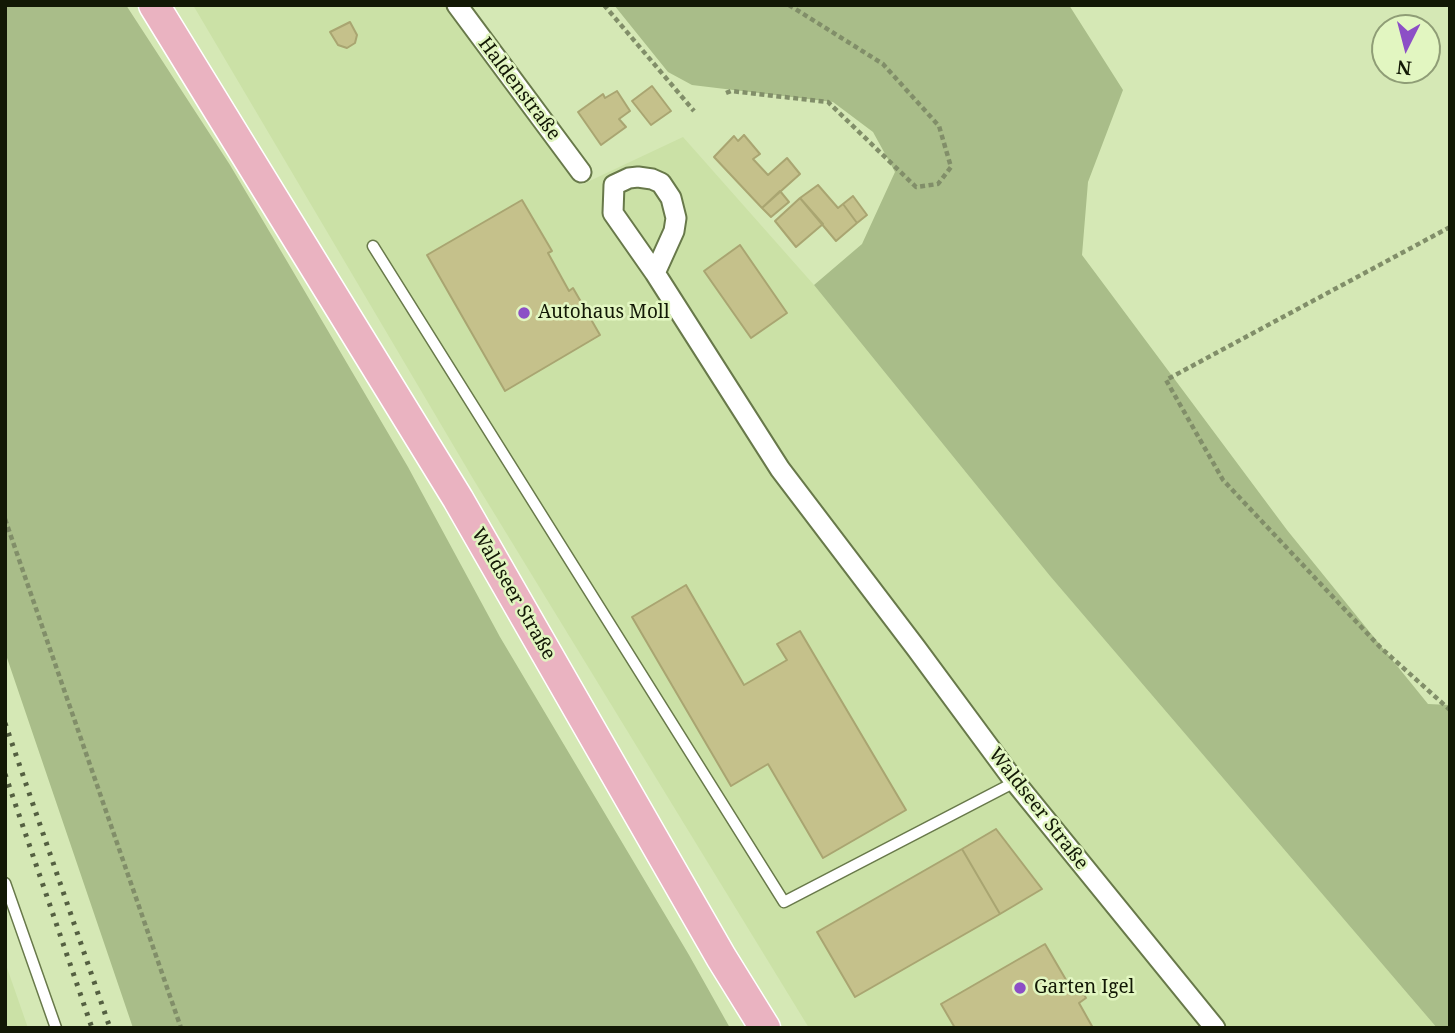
<!DOCTYPE html>
<html>
<head>
<meta charset="utf-8">
<style>
	body { margin:0 }
	#map { position:relative; width:1455px; height:1033px; overflow:hidden; background:#d5e8b5; font-family:"Noto Serif",serif }
	canvas { display:block }
	.frame { position:absolute; inset:0; border:7px solid #121805; pointer-events:none }
	.north { position:absolute; left:1371px; top:14px; width:70px; height:70px; box-sizing:border-box; background:#e2f6c1; border:2px solid #8f9d76; border-radius:50%; rotate:186deg; font-size:19px; font-weight:700; line-height:28px; text-align:center; color:#121805 }
	.north::after { content:''; display:block; margin:auto; width:24px; height:32px; background:#8c4fc6; clip-path:polygon(50% 0,100% 100%,50% 72%,0 100%) }
</style>
</head>
<body>
<div id="map">
<canvas width="1455" height="1033"></canvas>
<div class="frame"></div>
<div class="north">N</div>
</div>
<script>
const context = document.querySelector('canvas').getContext('2d');
context.lineJoin = 'round';
function paint(path, color) {
  context.fillStyle = color;
  context.fill(path, 'evenodd');
}
function toPath(rows) {
  const path = new Path2D();
  for (const r of rows) {
    path.moveTo(r[0], r[1]);
    for (let i = 2; i < r.length; i += 2) path.lineTo(r[i], r[i + 1]);
  }
  return path;
}
function trace(path, color, width, dash) {
  context.strokeStyle = color;
  context.lineWidth = width;
  context.lineCap = dash ? 'butt' : 'round';
  context.setLineDash(dash || []);
  context.stroke(path);
}
function drawText(font, color, halo, rows, align = 'center') {
  context.font = font + ' "Noto Serif",serif';
  context.lineWidth = 5;
  context.setLineDash([]);
  context.textBaseline = 'middle';
  context.strokeStyle = halo;
  context.fillStyle = color;
  for (const [text, x, y, turn = 0] of rows) {
    context.save();
    context.translate(x, y);
    context.rotate((+turn || 0) * Math.PI / 180);
    context.textAlign = isNaN(turn) ? turn : align;
    if (halo) context.strokeText(text, 0, 0);
    context.fillText(text, 0, 0);
    context.restore();
  }
}
paint(toPath([
	[193,5,447,5,581,185,683,137,814,285,1050,576,1437,1028,809,1028,475,482],
	[5,962,28,1028,5,1028]
]), '#cbe1a6');
paint(toPath([
	[5,5,126,5,230,165,291,268,408,467,500,637,689,955,730,1028,133,1028,5,652],
	[614,5,1069,5,1123,90,1088,182,1082,255,1287,530,1428,704,1450,705,1450,1028,1437,1028,1050,576,814,285,862,244,895,172,873,132,833,102,692,85,668,72]
]), '#a9bd89');
const building = toPath([
	[350,22,357,35,355,43,347,48,338,45,330,32,350,22],
	[652,86,671,111,651,125,632,101,652,86],
	[617,91,630,111,619,119,626,127,601,145,578,112,603,94,605,98,617,91],
	[744,135,760,154,753,159,768,175,787,158,800,174,762,208,714,157,734,136,738,141,744,135],
	[818,185,838,208,843,204,857,223,836,241,800,198,818,185],
	[780,191,789,202,771,217,762,208,780,191],
	[853,196,867,215,857,223,843,204,853,196],
	[800,198,823,224,796,247,775,221,800,198],
	[522,200,552,251,548,253,569,291,573,288,600,335,505,391,427,255,522,200],
	[740,245,787,313,751,338,704,271,740,245],
	[686,585,744,685,787,660,777,644,800,631,906,810,823,858,768,764,731,786,632,617,686,585],
	[996,829,1042,889,1000,914,962,849,996,829],
	[962,849,1000,914,855,997,817,932,962,849],
	[1045,944,1072,990,1079,986,1086,998,1079,1003,1093,1028,955,1028,941,1004,1045,944]
]);
paint(building, '#c5c18b');
trace(building, '#a9a571', 2);
const lane = toPath([
	[373,246,784,902,1015,782],
	[5,883,56,1028]
]);
const street = toPath([
	[457,5,581,172],
	[655,273,674,231,676,218,671,198,661,183,652,179,638,177,629,178,614,185,613,213,655,273,780,469,916,648,1015,782,1215,1028]
]);
const primary = toPath([
	[154,5,458,499,721,957,765,1028]
]);
trace(lane, '#68794a', 13);
trace(street, '#68794a', 23);
trace(primary, '#fff', 33);
trace(toPath([
	[604,5,694,111],
	[726,93,731,91,828,102,916,187,938,184,951,167,939,126,883,64,789,5],
	[1450,227,1166,380,1223,480,1380,647,1450,710],
	[5,519,181,1028]
]), '#818e69', 4.5, [5, 3.5]);
trace(lane, '#fff', 10);
trace(street, '#fff', 19);
trace(primary, '#eab3c1', 30);
trace(toPath([
	[5,723,110,1028],
	[5,774,92,1028]
]), '#545f41', 5, [3.5, 7]);
for (const [x, y, r, color] of [
	[524,313,7,"#8c4fc6"],
	[1020,988,7,"#8c4fc6"]
]) {
  const dot = new Path2D();
  dot.arc(x, y, r, 0, 2 * Math.PI);
  context.fillStyle = color;
  context.fill(dot);
  trace(dot, '#e2f6c1', 2.5);
}
drawText('19px', '#121805', '#e2f6c1', [
	["Haldenstraße",519,89,53],
	["Waldseer Straße",513,594,60],
	["Waldseer Straße",1038,809,52]
]);
drawText('19px', '#121805', '#e2f6c1', [
	["Autohaus Moll",538,313],
	["Garten Igel",1034,988]
], 'left');
</script>
</body>
</html>
